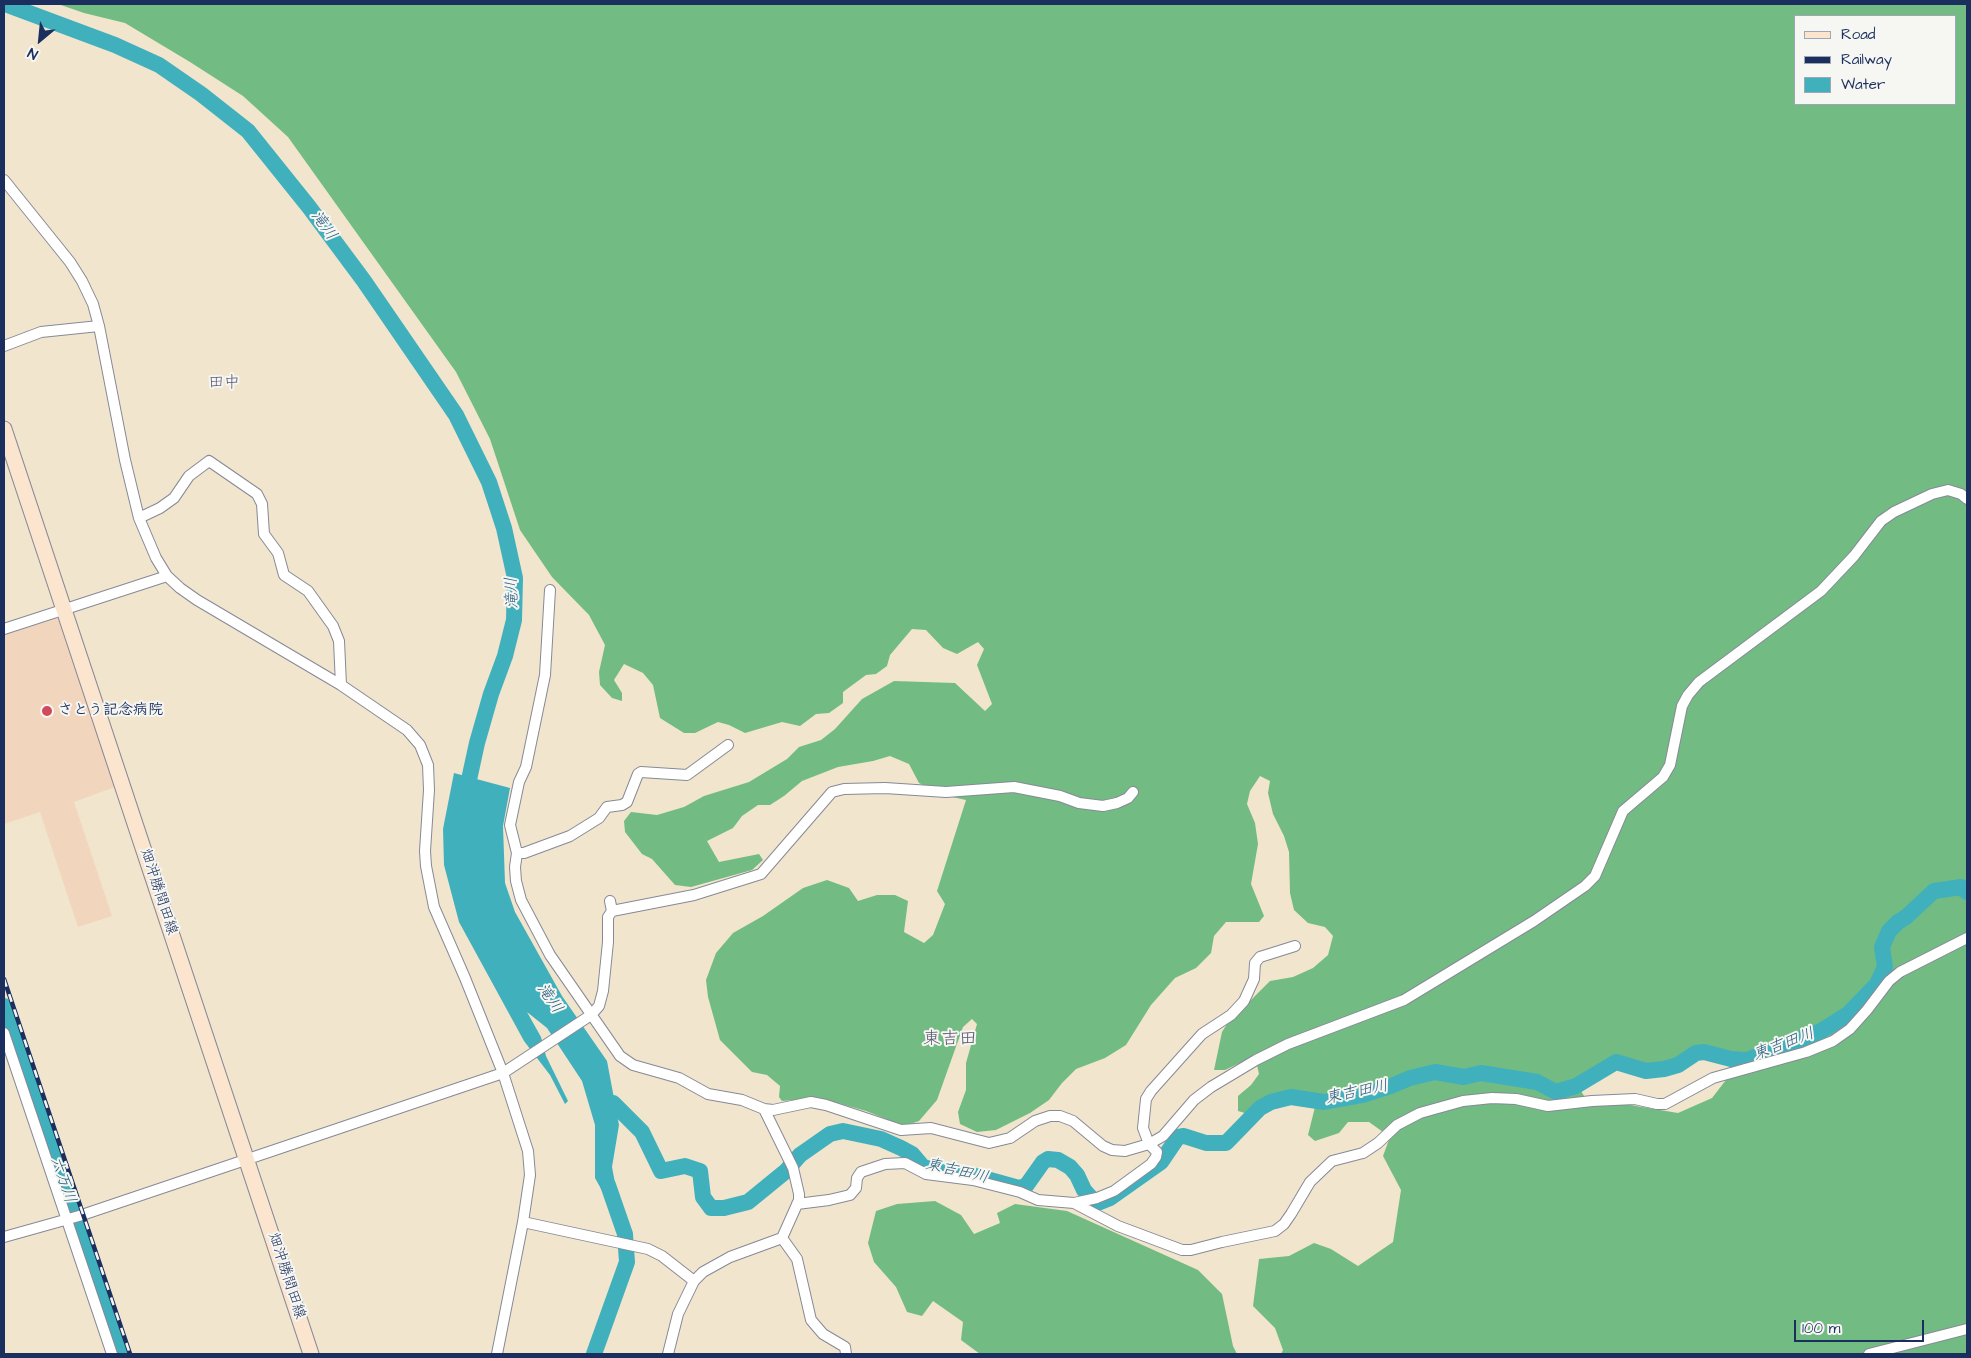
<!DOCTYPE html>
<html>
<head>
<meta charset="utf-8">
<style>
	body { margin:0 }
	#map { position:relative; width:1971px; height:1358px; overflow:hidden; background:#f1e5cd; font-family:"Architects Daughter",sans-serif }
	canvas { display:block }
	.frame { position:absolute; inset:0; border:5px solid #1b2f5e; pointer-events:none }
	.legend { position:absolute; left:1794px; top:15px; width:162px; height:90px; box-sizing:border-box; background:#f6f6f2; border:1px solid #9ea6b7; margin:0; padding:6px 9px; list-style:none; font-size:15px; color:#1b2f5e }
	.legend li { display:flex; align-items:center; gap:10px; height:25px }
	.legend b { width:25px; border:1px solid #9ea6b7 }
	.north { position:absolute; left:15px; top:15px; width:50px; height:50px; -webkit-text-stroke:4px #f6f6f2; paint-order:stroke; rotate:208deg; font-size:14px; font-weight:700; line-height:20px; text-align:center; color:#1b2f5e }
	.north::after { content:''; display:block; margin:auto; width:18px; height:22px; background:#1b2f5e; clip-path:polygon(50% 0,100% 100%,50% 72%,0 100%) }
	.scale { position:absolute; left:1794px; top:1320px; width:130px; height:22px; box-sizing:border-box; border:2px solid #1b2f5e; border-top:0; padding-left:6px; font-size:15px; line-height:18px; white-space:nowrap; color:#1b2f5e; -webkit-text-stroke:4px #f6f6f2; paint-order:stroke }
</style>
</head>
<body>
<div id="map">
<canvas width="1971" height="1358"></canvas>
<div class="frame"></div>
<ul class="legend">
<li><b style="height:6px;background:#fbe5cf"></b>Road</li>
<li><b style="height:6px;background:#1b2f5e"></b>Railway</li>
<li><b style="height:14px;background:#41b0bd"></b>Water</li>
</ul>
<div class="north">N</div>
<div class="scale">100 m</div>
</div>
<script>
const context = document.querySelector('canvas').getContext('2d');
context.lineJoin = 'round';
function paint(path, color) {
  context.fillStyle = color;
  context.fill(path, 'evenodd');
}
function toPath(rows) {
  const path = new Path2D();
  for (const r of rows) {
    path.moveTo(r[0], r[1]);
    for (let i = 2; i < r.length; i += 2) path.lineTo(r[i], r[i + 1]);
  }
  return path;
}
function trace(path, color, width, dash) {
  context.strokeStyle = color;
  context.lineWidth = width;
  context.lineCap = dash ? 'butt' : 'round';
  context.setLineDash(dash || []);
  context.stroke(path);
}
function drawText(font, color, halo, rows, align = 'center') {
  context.font = font + ' "Architects Daughter","Klee One",sans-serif';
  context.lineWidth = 4;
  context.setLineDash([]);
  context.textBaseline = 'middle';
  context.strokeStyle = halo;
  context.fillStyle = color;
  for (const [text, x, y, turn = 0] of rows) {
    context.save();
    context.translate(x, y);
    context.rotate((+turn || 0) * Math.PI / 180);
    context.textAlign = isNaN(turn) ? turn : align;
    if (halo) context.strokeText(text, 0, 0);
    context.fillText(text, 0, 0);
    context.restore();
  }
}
paint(toPath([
	[58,618,115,787,74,802,112,916,78,927,40,812,4,824,4,635]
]), '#f1d5bd');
paint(toPath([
	[58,4,1967,4,1967,1354,1281,1354,1283,1350,1275,1328,1253,1306,1259,1259,1289,1256,1314,1243,1331,1249,1358,1266,1393,1242,1401,1190,1383,1156,1390,1137,1369,1122,1348,1122,1339,1133,1315,1141,1308,1135,1317,1099,1307,1094,1281,1094,1259,1105,1248,1114,1238,1111,1238,1096,1251,1085,1259,1074,1257,1065,1246,1060,1225,1070,1214,1070,1222,1032,1227,1024,1270,981,1293,977,1313,968,1328,955,1333,936,1325,927,1308,923,1294,910,1290,893,1289,852,1284,836,1273,814,1268,793,1270,781,1260,776,1250,791,1247,804,1255,823,1258,844,1251,884,1264,916,1259,922,1226,922,1214,936,1211,953,1196,968,1175,978,1151,1005,1126,1045,1105,1058,1076,1069,1062,1083,1049,1100,1030,1113,996,1130,977,1132,960,1124,958,1112,966,1090,966,1063,977,1024,972,1019,963,1027,937,1100,919,1121,904,1126,866,1111,820,1098,782,1101,779,1097,780,1086,767,1075,752,1072,720,1040,708,997,706,980,716,953,733,933,763,916,803,888,827,880,849,888,858,901,877,895,895,895,908,901,904,932,924,943,933,935,945,904,937,891,966,800,943,795,919,783,909,764,890,756,873,761,838,767,802,781,784,796,770,805,758,805,742,816,733,828,707,841,719,862,759,854,763,860,752,870,691,887,675,885,652,859,642,854,625,832,624,821,631,812,657,815,684,807,704,796,749,782,787,759,799,747,821,740,835,729,862,699,894,681,955,683,985,711,992,704,977,665,984,649,978,642,957,654,943,648,926,630,912,629,890,655,887,666,876,674,866,675,843,692,843,703,829,713,816,714,800,726,782,722,745,733,729,725,718,722,695,733,684,733,660,718,653,685,643,673,624,664,614,680,622,693,622,701,612,698,600,685,599,672,605,645,589,615,552,577,520,530,490,439,456,372,288,137,243,96,190,62,125,23,84,13],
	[1795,16,1955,16,1955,104,1795,104],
	[1693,1049,1734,1054,1736,1067,1712,1098,1678,1113,1612,1102,1588,1102,1579,1088,1596,1068,1618,1057,1641,1063,1665,1064],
	[935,1201,961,1215,974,1234,1000,1223,997,1213,1015,1204,1067,1211,1198,1270,1222,1294,1233,1346,1237,1354,980,1354,961,1340,963,1322,933,1301,922,1316,907,1312,896,1287,874,1262,868,1243,876,1211,897,1204]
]), '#72bc83');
paint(toPath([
	[454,773,510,788,503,826,505,883,515,912,562,996,607,1061,619,1125,612,1167,615,1183,622,1204,610,1205,595,1178,595,1125,582,1081,547,1028,527,1012,541,1037,546,1056,568,1101,565,1104,550,1075,524,1041,459,922,444,865,443,829]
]), '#41b0bd');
trace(toPath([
	[5,4,115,45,159,65,201,94,248,131,309,207,364,281,456,415,489,482,504,528,515,578,514,620,505,656,491,694,477,743,465,798],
	[4,1006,121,1354],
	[613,1103,642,1132,661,1171,685,1166,700,1171,703,1197,711,1208,724,1208,748,1202,786,1171,800,1155,830,1134,843,1131,881,1139,901,1148,912,1154,923,1167,945,1173,972,1175,1019,1188,1026,1186,1043,1162,1048,1159,1058,1160,1070,1167,1077,1175,1084,1190,1093,1200,1100,1202,1110,1198,1161,1162,1178,1137,1184,1136,1206,1143,1226,1143,1260,1108,1271,1102,1291,1097,1324,1102,1363,1095,1391,1086,1410,1078,1435,1072,1464,1077,1481,1073,1537,1082,1556,1092,1576,1086,1616,1062,1646,1071,1664,1069,1678,1065,1696,1053,1704,1052,1731,1059,1747,1060,1821,1031,1848,1014,1877,984,1885,967,1882,947,1889,931,1898,922,1906,917,1934,891,1961,887,1967,892],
	[594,1354,627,1262,625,1234,608,1185]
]), '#41b0bd', 16);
const street = toPath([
	[4,180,70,262,82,281,93,304,99,326,125,460,139,518,156,558,167,576,180,588,197,600,341,685,407,730,420,745,428,765,429,790,425,851,426,866,434,907,465,978,503,1073,528,1151,530,1175,523,1222,497,1354],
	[4,346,41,332,99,326],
	[139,518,160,508,174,498,189,476,209,461,257,494,262,504,264,534,278,553,284,575,308,591,333,626,339,641,341,685],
	[550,590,545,675,526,767,519,782,510,825,517,853,515,867,516,881,521,900,550,955,620,1056,633,1065,679,1078,708,1094,742,1100,764,1109,793,1168,799,1194,799,1200,782,1238,730,1257,703,1272,694,1281,678,1314,668,1354],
	[4,629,167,576],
	[517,853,524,853,570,836,599,818,607,807,622,805,627,802,638,774,641,772,687,775,728,745],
	[610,901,612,911],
	[4,1033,112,1354],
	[764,1109,773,1110,811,1102,826,1105,901,1130,931,1128,989,1143,1010,1138,1035,1121,1050,1116,1060,1116,1073,1121,1103,1146,1112,1150,1125,1151,1149,1144,1163,1136,1194,1100,1211,1087,1256,1060,1288,1044,1404,1000,1534,921,1585,886,1595,876,1623,811,1663,777,1670,765,1682,706,1688,695,1699,682,1821,591,1854,556,1881,521,1894,512,1932,494,1948,490,1961,494,1967,499],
	[1074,1203,1097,1198,1114,1191,1151,1164,1156,1157,1157,1152,1149,1144,1143,1128,1146,1099,1151,1091,1202,1034,1231,1015,1244,1001,1254,979,1255,963,1260,957,1295,946],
	[797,1204,829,1200,850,1195,856,1188,857,1178,861,1172,885,1164,905,1163,926,1174,973,1180,1020,1192,1038,1200,1074,1203,1118,1226,1182,1250,1191,1250,1222,1242,1275,1231,1284,1224,1291,1214,1310,1182,1332,1161,1363,1153,1378,1143,1397,1125,1420,1113,1463,1101,1492,1098,1516,1099,1548,1106,1592,1101,1635,1099,1657,1104,1665,1104,1713,1078,1806,1052,1833,1041,1850,1029,1867,1010,1889,981,1900,972,1967,938],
	[523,1222,648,1249,662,1256,694,1281],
	[4,1237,79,1216,503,1073,591,1015,599,1006,603,991,608,942,608,917,612,911,694,895,761,874,832,792,844,789,885,788,946,792,1014,787,1060,796,1079,803,1103,806,1117,803,1128,798,1133,792],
	[782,1238,797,1259,811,1320,823,1334,845,1347,846,1354],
	[1869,1354,1967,1329]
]);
const secondary = toPath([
	[4,429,311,1354]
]);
trace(street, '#868a96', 12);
trace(secondary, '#868a96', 17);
trace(street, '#fff', 10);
trace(secondary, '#fbe5cf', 15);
const rail = toPath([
	[4,979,130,1354]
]);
trace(rail, '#1b2f5e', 4.5);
trace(rail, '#f6f6f2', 2.5, [8]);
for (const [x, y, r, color] of [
	[47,711,6,"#d1495b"]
]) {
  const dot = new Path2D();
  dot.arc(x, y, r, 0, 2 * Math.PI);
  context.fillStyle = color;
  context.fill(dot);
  trace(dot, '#f6f6f2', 2);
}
drawText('bold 15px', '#1b2f5e', '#f6f6f2', [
	["さとう記念病院",58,711]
], 'left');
drawText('15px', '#1b2f5e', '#f6f6f2', [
	["畑沖勝間田線",158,892,72],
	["畑沖勝間田線",286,1276,72]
]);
drawText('italic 16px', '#285c7f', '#f6f6f2', [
	["滝川",323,226,54],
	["滝川",513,593,-92],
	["滝川",549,999,55],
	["東吉田川",1784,1045,-21],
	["東吉田川",1357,1093,-12],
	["東吉田川",957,1172,13],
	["六万川",62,1180,71]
]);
drawText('16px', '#5a566f', '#f6f6f2', [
	["田中",224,384]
]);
drawText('18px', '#5a566f', '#f6f6f2', [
	["東吉田",950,1040]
]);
</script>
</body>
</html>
